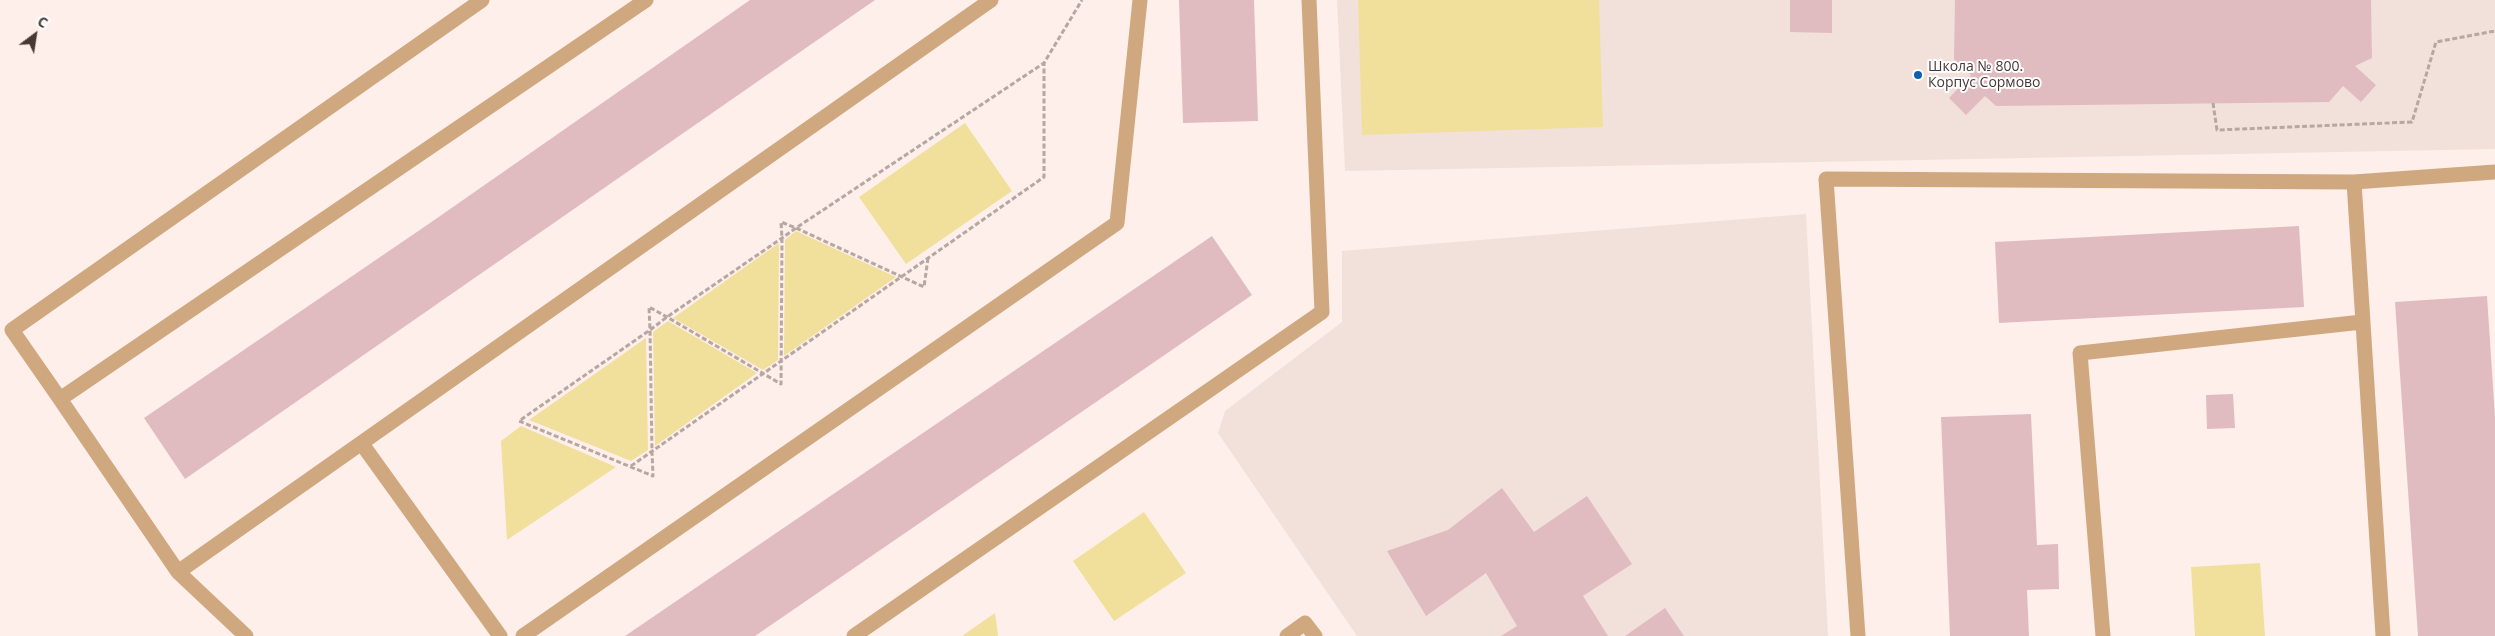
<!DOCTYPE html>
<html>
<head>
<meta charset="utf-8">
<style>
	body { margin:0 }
	#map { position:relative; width:2495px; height:636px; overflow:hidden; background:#feefeb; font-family:"Open Sans",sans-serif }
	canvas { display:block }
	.north { position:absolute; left:10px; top:10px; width:50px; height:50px; -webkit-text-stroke:4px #fff; paint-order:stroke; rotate:31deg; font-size:14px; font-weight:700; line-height:20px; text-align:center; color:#473834 }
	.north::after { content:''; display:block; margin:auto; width:18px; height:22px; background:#473834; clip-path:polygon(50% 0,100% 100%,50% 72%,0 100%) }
</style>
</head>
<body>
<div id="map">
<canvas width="2495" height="636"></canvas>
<div class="north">С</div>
</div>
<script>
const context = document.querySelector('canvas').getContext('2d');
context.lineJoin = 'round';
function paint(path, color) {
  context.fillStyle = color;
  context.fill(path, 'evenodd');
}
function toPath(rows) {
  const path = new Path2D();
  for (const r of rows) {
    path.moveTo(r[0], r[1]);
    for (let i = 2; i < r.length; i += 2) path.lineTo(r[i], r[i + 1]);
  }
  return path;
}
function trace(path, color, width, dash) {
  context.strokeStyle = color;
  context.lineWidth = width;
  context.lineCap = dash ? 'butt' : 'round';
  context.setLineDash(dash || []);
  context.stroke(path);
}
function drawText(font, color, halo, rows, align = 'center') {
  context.font = font + ' "Open Sans",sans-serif';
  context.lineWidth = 4;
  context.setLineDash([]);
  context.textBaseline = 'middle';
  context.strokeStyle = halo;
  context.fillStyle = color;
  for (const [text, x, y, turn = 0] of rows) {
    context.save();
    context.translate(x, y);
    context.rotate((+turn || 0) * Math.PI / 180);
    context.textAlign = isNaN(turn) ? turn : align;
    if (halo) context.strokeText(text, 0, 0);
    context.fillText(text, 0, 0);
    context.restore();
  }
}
paint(toPath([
	[1337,0,2495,0,2495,149,1345,171],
	[1806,214,1828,636,1357,636,1218,433,1225,411,1342,322,1342,251]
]), '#f2e0db');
paint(toPath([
	[1358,0,1599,0,1603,127,1362,135],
	[965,123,1012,191,906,264,859,197],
	[796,231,896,277,784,356,785,240],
	[779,243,778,360,763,370,673,318],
	[668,321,757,373,655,446,653,332],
	[646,338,648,450,631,461,529,420],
	[521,426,616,467,507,540,501,441],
	[1144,512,1186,573,1114,621,1073,561],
	[2260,563,2265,636,2195,636,2191,567],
	[995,613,998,636,962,636]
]), '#f1e09c');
paint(toPath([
	[750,0,875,0,185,479,144,418,430,223],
	[1179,0,1254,0,1258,121,1183,123],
	[1790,0,1832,0,1832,33,1790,32],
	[1955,0,2371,0,2372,58,2355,66,2376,85,2361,102,2343,86,2329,102,1996,106,1985,96,1966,115,1949,98,1971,75,1954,59],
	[2299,226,2304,307,1999,323,1995,242],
	[1212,236,1252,295,755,636,625,636],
	[2487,296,2495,417,2495,636,2418,636,2395,302],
	[2233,394,2235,428,2207,429,2206,395],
	[2031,414,2037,545,2058,544,2059,589,2027,590,2029,636,1950,636,1941,417],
	[1502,488,1534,532,1587,496,1632,564,1583,596,1608,636,1501,636,1517,626,1486,573,1426,616,1387,551,1448,530],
	[1665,608,1684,636,1625,636]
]), '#e0bcc1');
trace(toPath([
	[2213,103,2217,130,2412,122,2436,42,2495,31],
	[928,258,924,287,796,228,781,222,782,238,781,384,667,317,649,307,650,330,652,451,653,476,519,421,650,330,667,317,782,238,796,228,1044,63,1082,0],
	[631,466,1044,177,1044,63]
]), '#b6a7a3', 3, [5, 2.5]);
trace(toPath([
	[60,399,12,330,482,0],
	[362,444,500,636],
	[178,572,60,399,646,0],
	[246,636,178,572,991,0],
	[523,636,1117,223,1140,0],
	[854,636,1322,312,1309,0],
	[1287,636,1305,623,1315,636],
	[1858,636,1826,179,2354,182],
	[2103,636,2080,353,2362,322],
	[2383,636,2354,182,2495,172]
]), '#d0a880', 15);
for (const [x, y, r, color] of [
	[1918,75,5,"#0d60ae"]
]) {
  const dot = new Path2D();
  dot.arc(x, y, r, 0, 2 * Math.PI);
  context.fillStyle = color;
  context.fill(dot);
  trace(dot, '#fff', 2);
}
drawText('14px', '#473834', '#fff', [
	["Школа № 800.",1928,67],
	["Корпус Сормово",1928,83]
], 'left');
</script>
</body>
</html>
